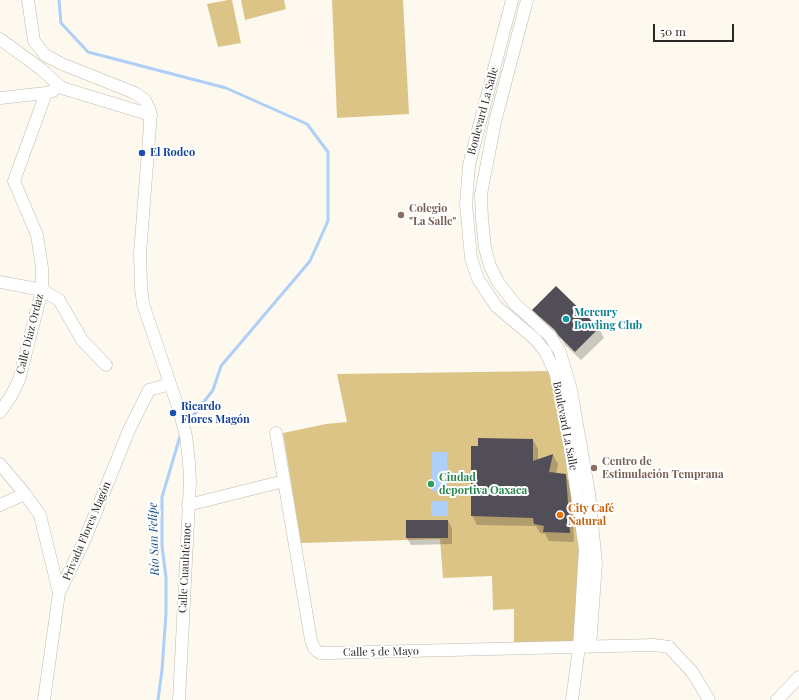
<!DOCTYPE html>
<html>
<head>
<meta charset="utf-8">
<style>
	body { margin:0 }
	#map { position:relative; width:799px; height:700px; overflow:hidden; background:#fdf9ee; font-family:"Playfair Display",serif }
	canvas { display:block }
	.scale { position:absolute; left:653px; top:24px; width:81px; height:18px; box-sizing:border-box; border:2px solid #2a2824; border-top:0; padding-left:5px; font-size:12px; line-height:14px; white-space:nowrap; color:#2a2824; -webkit-text-stroke:3px #fff; paint-order:stroke }
</style>
</head>
<body>
<div id="map">
<canvas width="799" height="700"></canvas>
<div class="scale">50 m</div>
</div>
<script>
const context = document.querySelector('canvas').getContext('2d');
context.lineJoin = 'round';
function paint(path, color) {
  context.fillStyle = color;
  context.fill(path, 'evenodd');
}
function toPath(rows) {
  const path = new Path2D();
  for (const r of rows) {
    path.moveTo(r[0], r[1]);
    for (let i = 2; i < r.length; i += 2) path.lineTo(r[i], r[i + 1]);
  }
  return path;
}
function trace(path, color, width, dash) {
  context.strokeStyle = color;
  context.lineWidth = width;
  context.lineCap = dash ? 'butt' : 'round';
  context.setLineDash(dash || []);
  context.stroke(path);
}
function drawText(font, color, halo, rows, align = 'center') {
  context.font = font + ' "Playfair Display",serif';
  context.lineWidth = 4;
  context.setLineDash([]);
  context.textBaseline = 'middle';
  context.strokeStyle = halo;
  context.fillStyle = color;
  for (const [text, x, y, turn = 0] of rows) {
    context.save();
    context.translate(x, y);
    context.rotate((+turn || 0) * Math.PI / 180);
    context.textAlign = isNaN(turn) ? turn : align;
    if (halo) context.strokeText(text, 0, 0);
    context.fillText(text, 0, 0);
    context.restore();
  }
}
paint(toPath([
	[228,0,232,0,241,43,218,47,207,4],
	[241,0,284,0,286,9,245,20],
	[332,0,403,0,409,114,337,118],
	[550,371,560,404,581,564,573,642,514,644,514,609,493,610,492,576,443,578,440,539,301,543,283,433,326,424,347,422,337,374]
]), '#dcc487');
paint(toPath([
	[432,452,447,452,447,491,432,491],
	[431,501,448,501,448,516,431,516]
]), '#aecff8');
paint(toPath([
	[534,310,599,328,604,338,581,360,565,345,562,340,539,319],
	[533,440,538,449,538,460,553,455,558,464,556,474,565,475,571,485,574,542,549,541,545,534,540,533,536,526,477,525,472,515],
	[448,521,452,528,452,544,411,545,407,538]
]), '#0003');
trace(toPath([
	[59,0,61,23,88,52,226,88,307,124,328,152,328,221,310,261,221,366,213,390,186,425],
	[158,700,162,670,166,613,166,577,162,546,162,497,181,433]
]), '#aecff8', 3);
paint(toPath([
	[556,286,599,328,575,352,559,336,555,330,532,310],
	[478,438,533,439,533,461,553,454,549,472,566,474,570,533,543,532,544,526,534,524,533,518,471,516,471,446,478,446],
	[406,520,448,520,448,538,406,538]
]), '#524e57');
const street = toPath([
	[28,0,34,41,45,55,62,64,135,93,145,100,150,111,150,126,140,253,141,288,143,304,179,410,186,436,189,462,190,482,179,700],
	[512,0,469,165,466,204,471,258,478,279,496,306,535,339,545,351,555,372,564,407,585,549,579,647,572,700],
	[527,0,495,122,481,194,482,219,485,248,490,266,498,282,515,304,550,336,560,352,571,390,589,493,596,563,590,647],
	[0,39,41,69,62,88,151,115],
	[0,98,46,93,53,91],
	[0,282,42,290,59,300,82,340,106,365],
	[0,412,11,396,19,380,42,290,42,268,37,235,14,181,46,93],
	[276,433,311,640,314,648,317,651,320,653,328,653,654,645,669,647,693,673,709,700],
	[0,464,25,494,40,515,59,593],
	[0,505,25,494],
	[188,505,284,481],
	[44,700,59,593,85,539,129,430,149,390,170,384],
	[777,700,799,677]
]);
trace(street, '#bebab0', 13);
trace(street, '#fff', 12);
for (const [x, y, r, color] of [
	[142,153,4,"#1a4fb4"],
	[401,215,4,"#8d6e63"],
	[566,319,4,"#0f9aa8"],
	[173,413,4,"#1a4fb4"],
	[594,468,4,"#8d6e63"],
	[431,484,4,"#2e9e5b"],
	[560,515,4,"#e8710a"]
]) {
  const dot = new Path2D();
  dot.arc(x, y, r, 0, 2 * Math.PI);
  context.fillStyle = color;
  context.fill(dot);
  trace(dot, '#fff', 1.5);
}
drawText('11px', '#2a2824', '#fff', [
	["Boulevard La Salle",483,111,-75],
	["Calle Díaz Ordaz",30,334,-76],
	["Boulevard La Salle",565,426,79],
	["Privada Flores Magón",87,531,-67],
	["Calle Cuauhtémoc",185,568,-87],
	["Calle 5 de Mayo",381,652,-1]
]);
drawText('bold 11px', '#164399', '#fff', [
	["El Rodeo",150,153],
	["Ricardo",181,407],
	["Flores Magón",181,420]
], 'left');
drawText('bold 11px', '#785e54', '#fff', [
	["Colegio",409,209],
	["\"La Salle\"",409,222],
	["Centro de",602,462],
	["Estimulación Temprana",602,475]
], 'left');
drawText('bold 11px', '#0d838f', '#fff', [
	["Mercury",574,313],
	["Bowling Club",574,326]
], 'left');
drawText('bold 11px', '#27864d', '#fff', [
	["Ciudad",439,478],
	["deportiva Oaxaca",439,491]
], 'left');
drawText('bold 11px', '#c56008', '#fff', [
	["City Café",568,509],
	["Natural",568,522]
], 'left');
drawText('italic 12px', '#174d88', '#fff', [
	["Río San Felipe",154,539,-92]
]);
</script>
</body>
</html>
